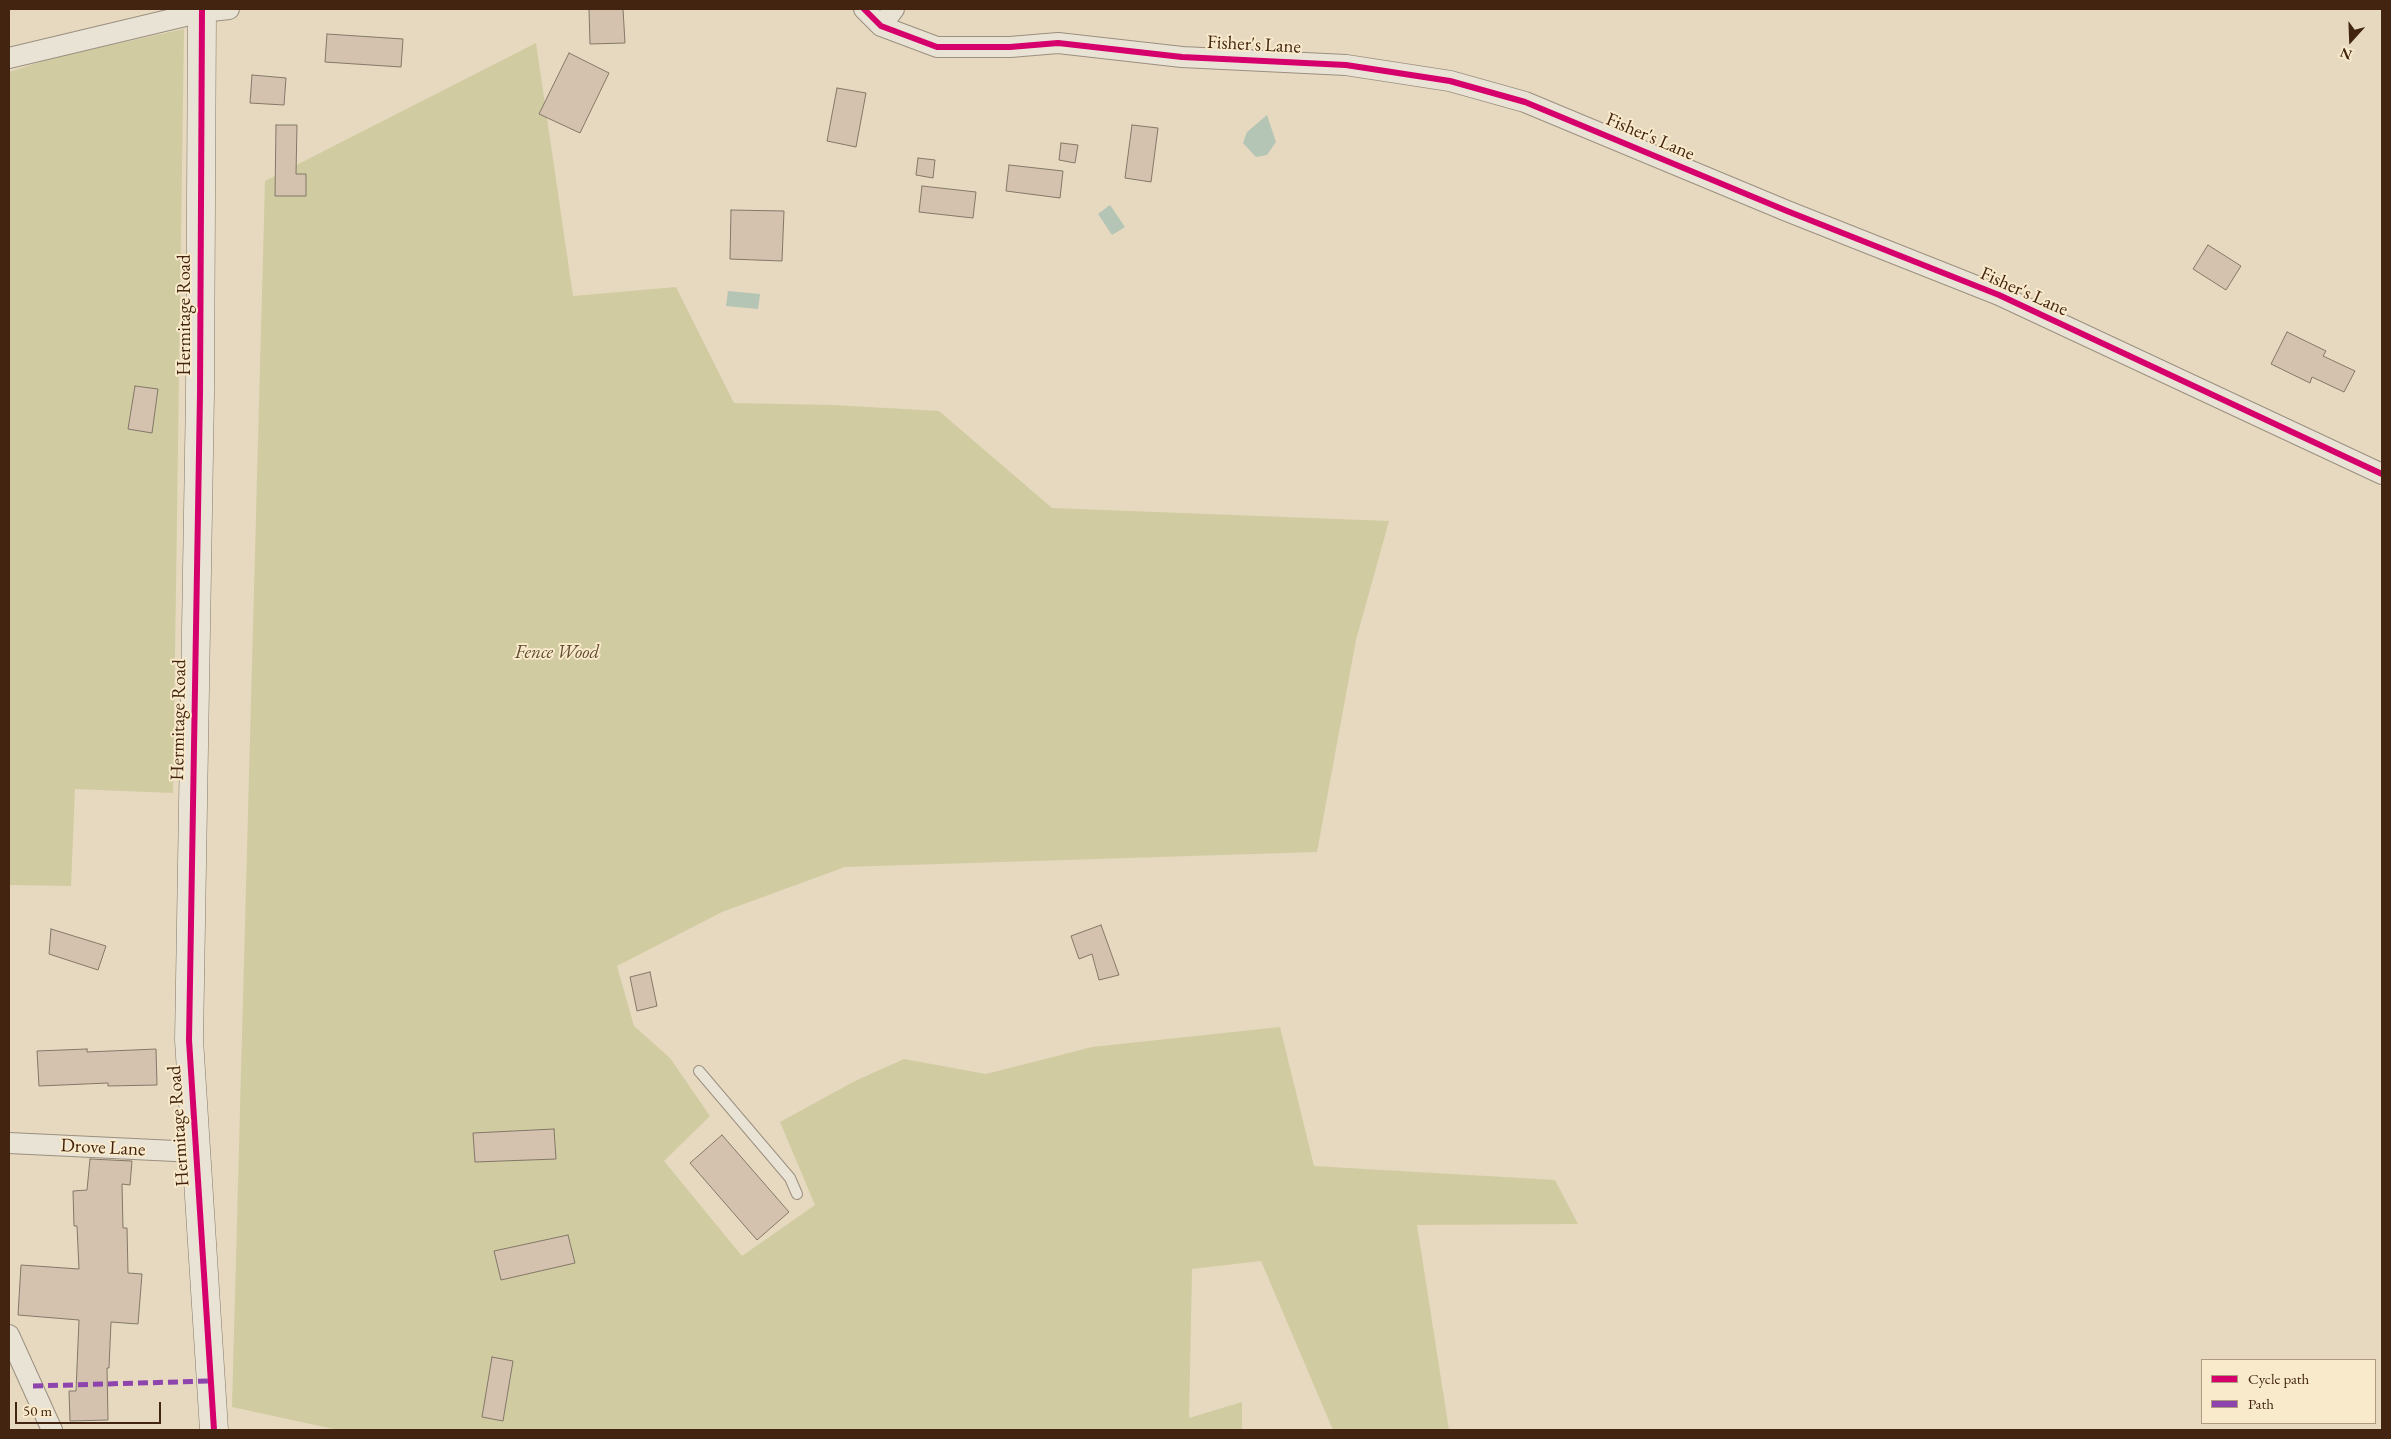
<!DOCTYPE html>
<html>
<head>
<meta charset="utf-8">
<style>
	body { margin:0 }
	#map { position:relative; width:2391px; height:1439px; overflow:hidden; background:#e6d9bf; font-family:"EB Garamond",serif }
	canvas { display:block }
	.frame { position:absolute; inset:0; border:10px solid #422411; pointer-events:none }
	.legend { position:absolute; left:2201px; top:1359px; width:175px; height:65px; box-sizing:border-box; background:#f9eacb; border:1px solid #b09b81; margin:0; padding:6px 9px; list-style:none; font-size:15px; color:#422411 }
	.legend li { display:flex; align-items:center; gap:10px; height:25px }
	.legend b { width:25px; border:1px solid #b09b81 }
	.north { position:absolute; left:2326px; top:15px; width:50px; height:50px; -webkit-text-stroke:4px #f9eacb; paint-order:stroke; rotate:200deg; font-size:14px; font-weight:700; line-height:20px; text-align:center; color:#422411 }
	.north::after { content:''; display:block; margin:auto; width:18px; height:22px; background:#422411; clip-path:polygon(50% 0,100% 100%,50% 72%,0 100%) }
	.scale { position:absolute; left:15px; top:1402px; width:146px; height:22px; box-sizing:border-box; border:2px solid #422411; border-top:0; padding-left:6px; font-size:15px; line-height:18px; white-space:nowrap; color:#422411; -webkit-text-stroke:4px #f9eacb; paint-order:stroke }
</style>
</head>
<body>
<div id="map">
<canvas width="2391" height="1439"></canvas>
<div class="frame"></div>
<ul class="legend">
<li><b style="height:6px;background:#d6006c"></b>Cycle path</li>
<li><b style="height:6px;background:#8e44ad"></b>Path</li>
</ul>
<div class="north">N</div>
<div class="scale">50 m</div>
</div>
<script>
const context = document.querySelector('canvas').getContext('2d');
context.lineJoin = 'round';
function paint(path, color) {
  context.fillStyle = color;
  context.fill(path, 'evenodd');
}
function toPath(rows) {
  const path = new Path2D();
  for (const r of rows) {
    path.moveTo(r[0], r[1]);
    for (let i = 2; i < r.length; i += 2) path.lineTo(r[i], r[i + 1]);
  }
  return path;
}
function trace(path, color, width, dash) {
  context.strokeStyle = color;
  context.lineWidth = width;
  context.lineCap = dash ? 'butt' : 'round';
  context.setLineDash(dash || []);
  context.stroke(path);
}
function drawText(font, color, halo, rows, align = 'center') {
  context.font = font + ' "EB Garamond",serif';
  context.lineWidth = 4;
  context.setLineDash([]);
  context.textBaseline = 'middle';
  context.strokeStyle = halo;
  context.fillStyle = color;
  for (const [text, x, y, turn = 0] of rows) {
    context.save();
    context.translate(x, y);
    context.rotate((+turn || 0) * Math.PI / 180);
    context.textAlign = isNaN(turn) ? turn : align;
    if (halo) context.strokeText(text, 0, 0);
    context.fillText(text, 0, 0);
    context.restore();
  }
}
paint(toPath([
	[184,29,173,793,75,789,71,886,9,885,9,72,56,57],
	[536,43,573,296,676,287,734,403,833,405,939,411,1052,508,1389,521,1356,640,1317,852,845,867,722,912,617,966,634,1026,670,1058,710,1116,664,1161,742,1256,815,1205,780,1122,855,1081,904,1059,986,1074,1092,1047,1280,1027,1314,1166,1555,1180,1578,1224,1417,1225,1449,1430,1333,1430,1261,1261,1192,1269,1189,1418,1242,1402,1242,1430,338,1430,232,1407,265,181]
]), '#d1cba1');
paint(toPath([
	[1267,115,1276,142,1267,155,1256,157,1243,143,1247,132],
	[1110,205,1125,227,1112,235,1098,214],
	[728,291,760,294,758,309,726,306]
]), '#b4c4b5');
const building = toPath([
	[589,9,623,9,625,43,590,44,589,9],
	[327,34,403,39,401,67,325,62,327,34],
	[569,53,609,73,580,133,539,114,569,53],
	[252,75,286,78,284,105,250,103,252,75],
	[837,88,866,93,856,147,827,141,837,88],
	[276,125,297,125,296,174,306,174,306,196,275,196,276,125],
	[1132,125,1158,128,1151,182,1125,178,1132,125],
	[1061,143,1078,145,1075,163,1059,160,1061,143],
	[918,158,935,160,933,178,916,175,918,158],
	[1009,165,1063,171,1060,198,1006,191,1009,165],
	[922,186,976,192,973,218,919,212,922,186],
	[731,210,784,211,782,261,730,259,731,210],
	[2208,245,2241,266,2226,290,2193,269,2208,245],
	[2287,332,2326,351,2323,356,2355,371,2344,392,2312,377,2310,383,2271,364,2287,332],
	[135,386,158,389,152,433,128,429,135,386],
	[1101,925,1119,975,1099,980,1092,954,1079,959,1071,936,1101,925],
	[51,929,106,946,98,970,49,954,51,929],
	[650,972,657,1006,637,1011,630,977,650,972],
	[87,1049,87,1052,156,1049,157,1085,108,1086,108,1083,39,1086,37,1051,87,1049],
	[554,1129,556,1159,475,1162,473,1133,554,1129],
	[722,1135,789,1212,757,1240,690,1163,722,1135],
	[90,1159,132,1161,130,1185,122,1184,123,1228,127,1228,128,1273,142,1274,138,1324,111,1322,109,1368,107,1368,108,1420,70,1421,69,1391,76,1391,79,1320,18,1315,21,1265,79,1269,77,1226,74,1226,73,1191,87,1190,90,1159],
	[568,1235,575,1263,501,1280,494,1251,568,1235],
	[492,1357,513,1361,503,1421,482,1417,492,1357]
]);
paint(building, '#d4c1ae');
trace(building, '#837868', 1);
const lane = toPath([
	[699,1071,790,1178,797,1194]
]);
const street = toPath([
	[864,9,881,26,937,47,1010,47,1058,43,1182,57,1346,65,1450,81,1525,102,1787,211,1999,295,2382,474],
	[881,26,894,9],
	[9,58,202,12,229,9],
	[9,1143,196,1152],
	[9,1335,52,1430]
]);
const secondary = toPath([
	[202,9,200,394,189,1040,214,1430]
]);
trace(lane, '#9b8f7f', 12);
trace(street, '#9b8f7f', 22);
trace(secondary, '#837868', 29);
trace(lane, '#e9e3d6', 10);
trace(street, '#e9e3d6', 20);
trace(secondary, '#e9e3d6', 28);
trace(toPath([
	[33,1386,211,1381]
]), '#8e44ad', 5, [10, 5]);
trace(toPath([
	[202,9,200,394,189,1040,214,1430],
	[864,9,881,26,937,47,1010,47,1058,43,1182,57,1346,65,1450,81,1525,102,1787,211,1999,295,2382,474]
]), '#d6006c', 6);
drawText('19px', '#422411', '#f9eacb', [
	["Fisher's Lane",1254,45,3],
	["Fisher's Lane",1650,137,23],
	["Fisher's Lane",2024,292,24],
	["Hermitage Road",185,315,-90],
	["Hermitage Road",179,720,-89],
	["Hermitage Road",179,1126,-94],
	["Drove Lane",103,1148,3]
]);
drawText('italic 19px', '#614b2f', '#f9eacb', [
	["Fence Wood",557,653]
]);
</script>
</body>
</html>
